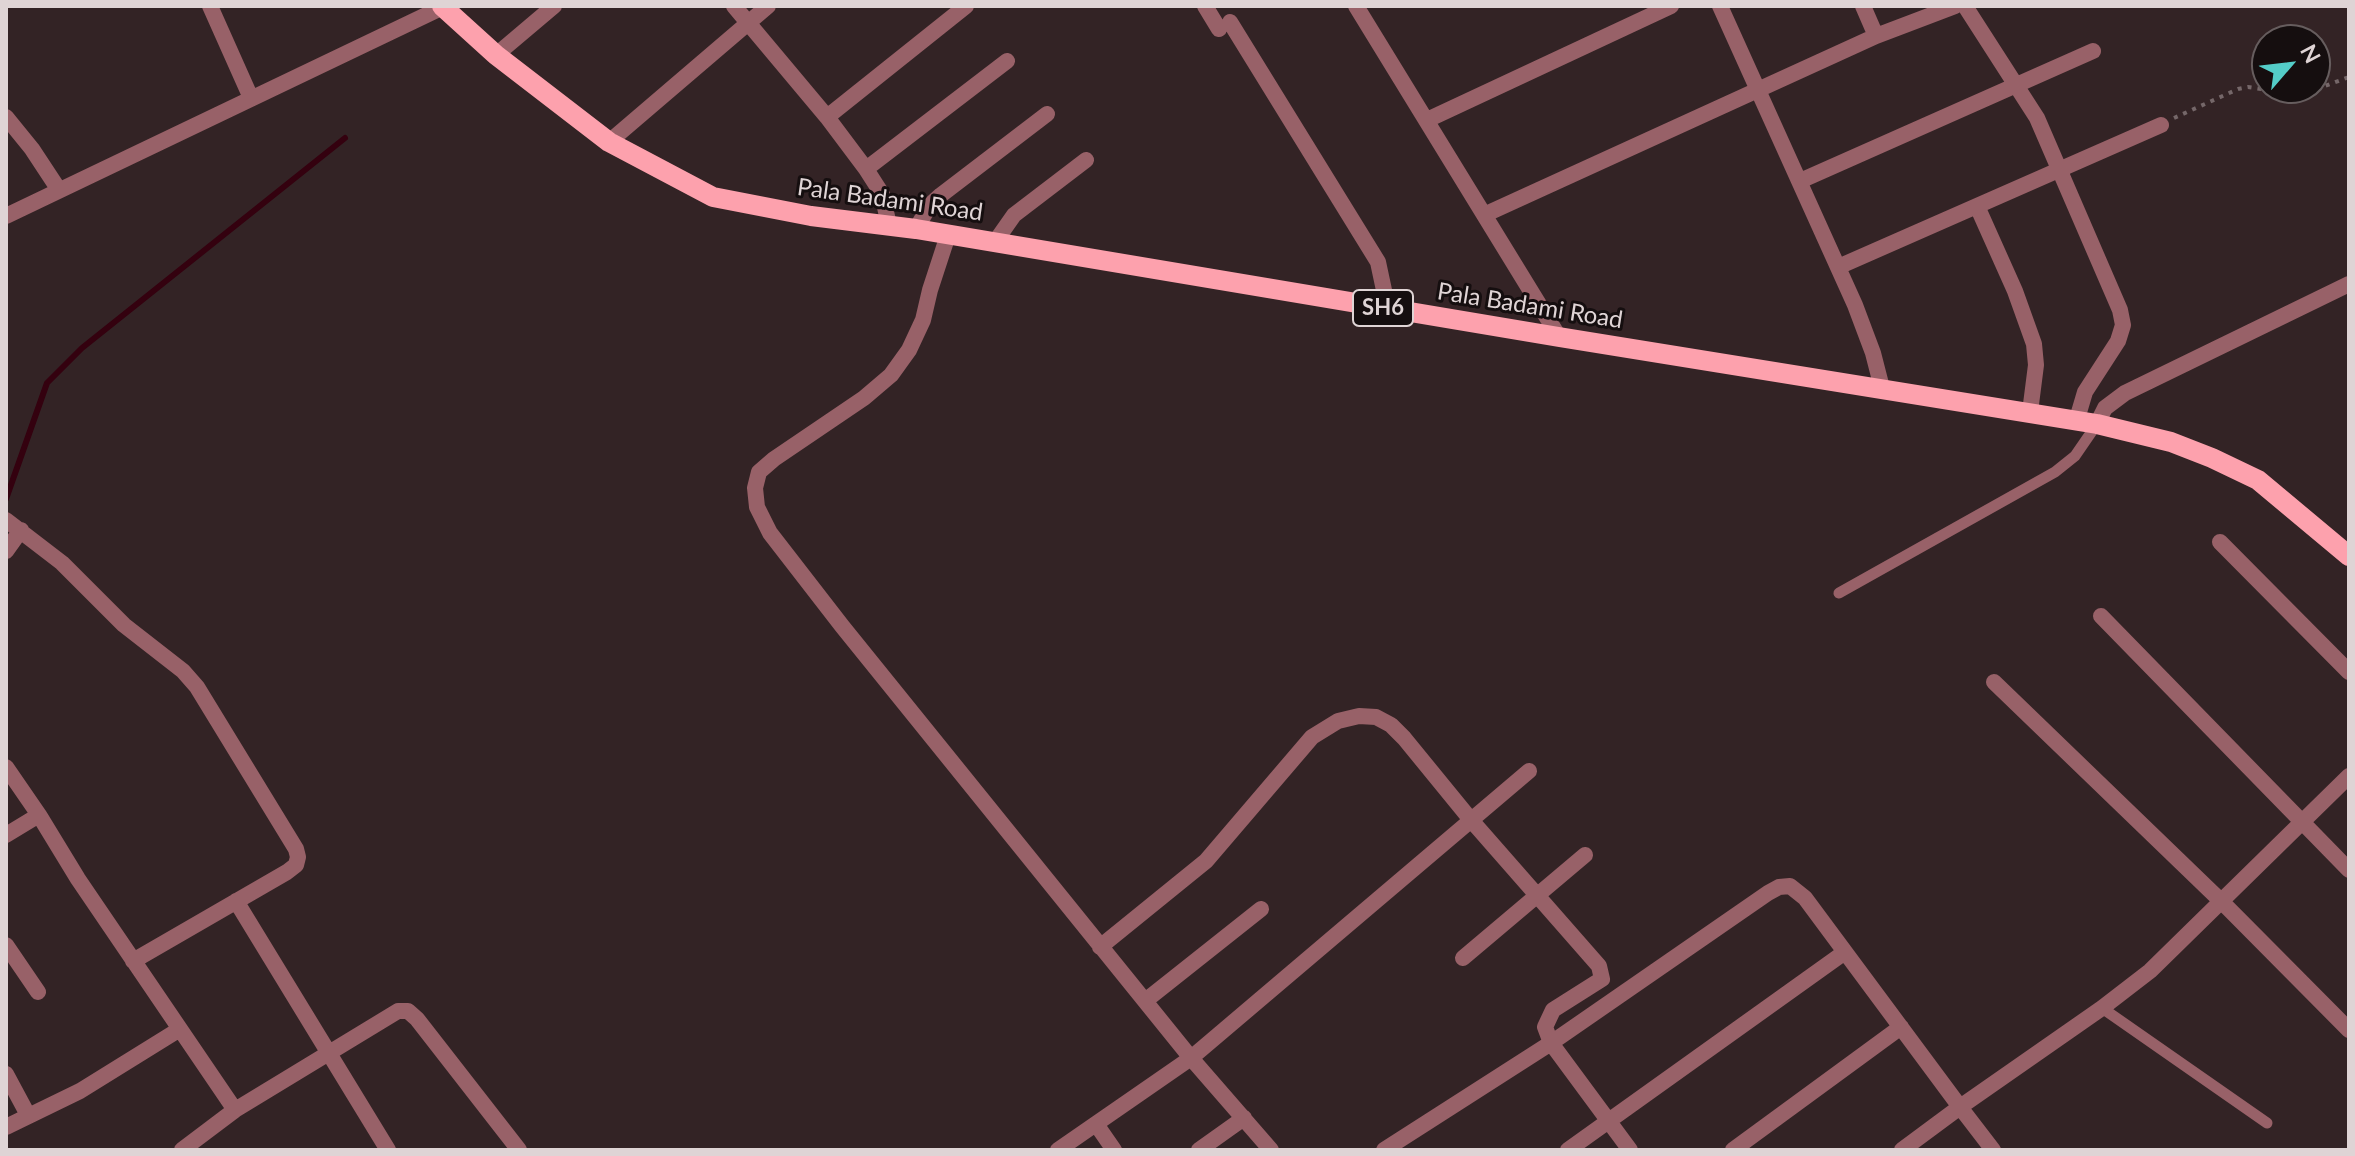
<!DOCTYPE html>
<html>
<head>
<meta charset="utf-8">
<style>
	body { margin:0 }
	#map { position:relative; width:2355px; height:1156px; overflow:hidden; background:#332325; font-family:Lato,sans-serif }
	canvas { display:block }
	.frame { position:absolute; inset:0; border:8px solid #dfd4d5; pointer-events:none }
	.north { position:absolute; left:2251px; top:24px; width:80px; height:80px; box-sizing:border-box; background:#150e0f; border:2px solid #665d5e; border-radius:50%; rotate:62deg; font-size:22px; font-weight:700; line-height:32px; text-align:center; color:#dfd4d5 }
	.north::after { content:''; display:block; margin:auto; width:28px; height:36px; background:#54cdc8; clip-path:polygon(50% 0,100% 100%,50% 72%,0 100%) }
</style>
</head>
<body>
<div id="map">
<canvas width="2355" height="1156"></canvas>
<div class="frame"></div>
<div class="north">N</div>
</div>
<script>
const context = document.querySelector('canvas').getContext('2d');
context.lineJoin = 'round';
function toPath(rows) {
  const path = new Path2D();
  for (const r of rows) {
    path.moveTo(r[0], r[1]);
    for (let i = 2; i < r.length; i += 2) path.lineTo(r[i], r[i + 1]);
  }
  return path;
}
function trace(path, color, width, dash) {
  context.strokeStyle = color;
  context.lineWidth = width;
  context.lineCap = dash ? 'butt' : 'round';
  context.setLineDash(dash || []);
  context.stroke(path);
}
function drawText(font, color, halo, rows, align = 'center') {
  context.font = font + ' Lato,sans-serif';
  context.lineWidth = 6;
  context.setLineDash([]);
  context.textBaseline = 'middle';
  context.strokeStyle = halo;
  context.fillStyle = color;
  for (const [text, x, y, turn = 0] of rows) {
    context.save();
    context.translate(x, y);
    context.rotate((+turn || 0) * Math.PI / 180);
    context.textAlign = isNaN(turn) ? turn : align;
    if (halo) context.strokeText(text, 0, 0);
    context.fillText(text, 0, 0);
    context.restore();
  }
}
trace(toPath([
	[6,499,47,383,82,348,345,138]
]), '#34010f', 6);
trace(toPath([
	[2174,118,2238,89,2248,87,2295,94,2309,92,2349,77]
]), '#756769', 4, [4, 6]);
trace(toPath([
	[1839,593,2055,472,2075,456,2097,424],
	[2102,1008,2267,1123]
]), '#986168', 11);
trace(toPath([
	[210,6,251,98],
	[734,6,827,117,866,169,882,194,889,225],
	[1205,6,1219,29],
	[1356,6,1559,337],
	[1720,6,1855,305,1873,353,1882,388],
	[1863,6,1876,36],
	[1965,6,2037,118,2120,310,2123,325,2118,341,2085,392,2077,419],
	[1230,22,1378,262,1388,309],
	[496,55,554,6],
	[6,117,32,149,59,190],
	[827,117,966,6],
	[1427,120,1671,6],
	[609,142,768,6],
	[866,169,1007,61],
	[1800,181,2093,51],
	[1977,206,2015,291,2034,344,2036,365,2030,412],
	[1486,214,1876,36,1955,6],
	[6,216,443,7],
	[916,229,930,205,941,195,1047,114],
	[948,235,930,290,923,320,909,350,891,375,864,398,774,459,759,472,755,488,757,507,770,533,842,626,1191,1058,1058,1150],
	[995,242,1014,215,1086,160],
	[1838,267,2161,125],
	[2097,424,2105,408,2125,393,2349,284],
	[6,520,62,563,124,625,183,671,197,687,296,849,298,857,296,865,287,872,133,961],
	[2220,542,2349,672],
	[6,551,21,530],
	[2101,616,2349,870],
	[1994,682,2222,902,2349,1030],
	[6,767,39,815,78,879,235,1110],
	[6,835,39,815],
	[236,901,388,1150],
	[6,945,38,992],
	[1100,947,1206,861,1312,737,1338,721,1359,716,1376,717,1391,725,1404,738,1471,820,1599,966,1602,979,1553,1010,1545,1027,1551,1043,1630,1150],
	[1463,958,1585,855],
	[1145,1001,1261,909],
	[6,1074,28,1115],
	[1096,1124,1114,1150],
	[6,1127,80,1091,180,1029],
	[182,1150,235,1110,398,1011,408,1011,417,1019,519,1150],
	[1199,1150,1244,1118],
	[1271,1150,1191,1058,1529,771],
	[1384,1150,1551,1043,1768,893,1779,887,1790,886,1805,898,1960,1107,1902,1150],
	[1568,1150,1845,952],
	[1733,1150,1901,1027],
	[1993,1150,1960,1107,2102,1008,2150,971,2349,776]
]), '#986168', 16);
trace(toPath([
	[442,6,496,55,609,142,713,197,811,216,916,229,1559,337,2097,424,2171,442,2212,458,2258,480,2349,556]
]), '#fda1ad', 20);
for (const [x, y, w] of [
	[1383,308,60]
]) {
  const box = new Path2D();
  box.roundRect(x - w / 2, y - 18, w, 36, 6);
  context.fillStyle = '#150e0f';
  context.fill(box);
  trace(box, '#dfd4d5', 2);
}
drawText('bold 22px', '#dfd4d5', null, [
	["SH6",1383,308]
]);
drawText('24px', '#dfd4d5', '#150e0f', [
	["Pala Badami Road",890,200,8],
	["Pala Badami Road",1530,306,9]
]);
</script>
</body>
</html>
